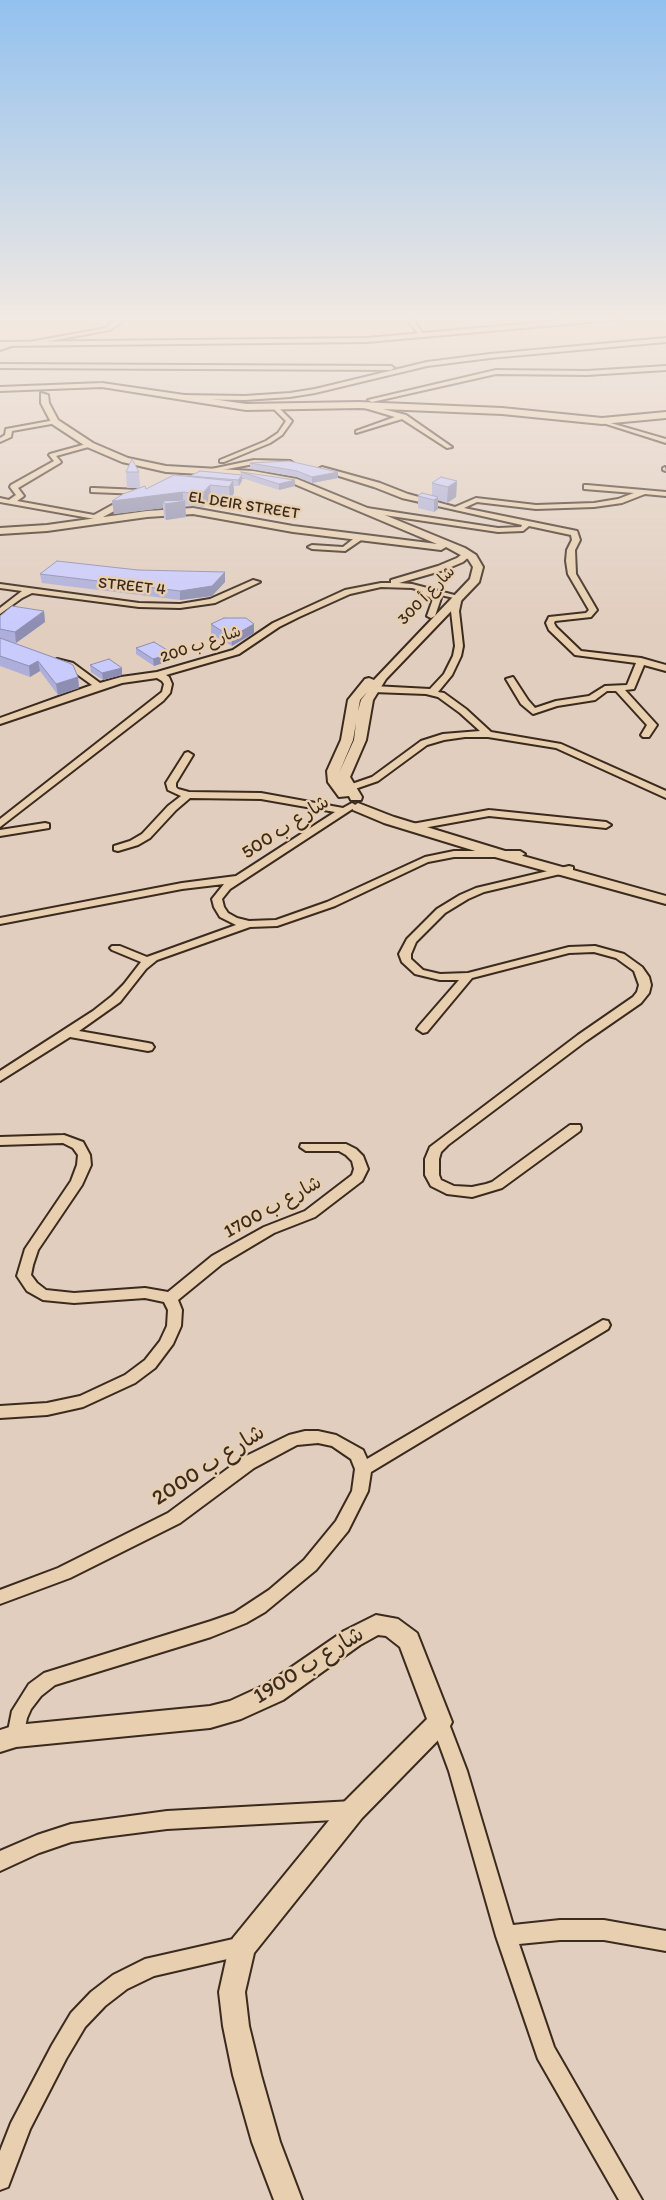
<!DOCTYPE html>
<html>
<head>
<meta charset="utf-8">
<style>
	body { margin:0 }
	canvas { display:block; background:#e1cebf }
</style>
</head>
<body>
<canvas width="666" height="2200"></canvas>
<script>
const context = document.querySelector('canvas').getContext('2d');
context.lineJoin = 'round';
function toPath(rows) {
  const path = new Path2D();
  for (const r of rows) {
    path.moveTo(r[0], r[1]);
    for (let i = 2; i < r.length; i += 2) path.lineTo(r[i], r[i + 1]);
  }
  return path;
}
function trace(path, color, width, dash) {
  context.strokeStyle = color;
  context.lineWidth = width;
  context.lineCap = dash ? 'butt' : 'round';
  context.setLineDash(dash || []);
  context.stroke(path);
}
function paint(path, color) {
  context.fillStyle = color;
  context.fill(path, 'evenodd');
}
function drawText(font, color, halo, rows, align = 'center') {
  context.font = font + ' Itim,"Playpen Sans Arabic",sans-serif';
  context.lineWidth = 5;
  context.setLineDash([]);
  context.textBaseline = 'middle';
  context.strokeStyle = halo;
  context.fillStyle = color;
  for (const [text, x, y, turn = 0] of rows) {
    context.save();
    context.translate(x, y);
    context.rotate((+turn || 0) * Math.PI / 180);
    context.textAlign = isNaN(turn) ? turn : align;
    if (halo) context.strokeText(text, 0, 0);
    context.fillText(text, 0, 0);
    context.restore();
  }
}
const minor = toPath([
	[118,317,124,317,119,324,110,330,33,344,30,342,106,328,118,317],
	[405,317,411,317,425,337,421,337,405,317],
	[558,317,564,317,570,322,565,323,558,317],
	[666,338,666,342,490,358,427,366,315,393,290,397,245,400,181,399,178,397,181,395,245,396,290,393,315,389,427,362,490,354,666,338],
	[15,342,20,343,0,350,0,346,15,342],
	[0,364,391,366,394,368,391,370,0,368,0,364],
	[360,403,406,415,452,447,447,448,402,419,356,433,356,431,395,417,358,406,357,405,360,403],
	[274,407,278,407,292,421,282,435,270,443,224,462,220,462,220,460,266,441,278,433,286,421,274,409,274,407],
	[55,420,58,422,57,423,12,431,11,437,0,442,0,438,5,435,6,429,55,420],
	[600,420,666,439,666,443,600,422,600,420],
	[90,443,93,445,92,446,56,456,61,462,60,463,18,488,24,496,17,501,94,515,125,498,131,498,131,502,103,517,106,517,106,521,0,502,0,498,9,500,16,495,10,487,11,485,54,461,49,455,50,454,90,443],
	[254,460,290,461,293,463,290,465,254,464,206,473,202,471,254,460],
	[322,467,380,483,408,494,455,507,476,498,536,505,594,503,618,499,634,493,584,489,584,485,587,485,666,492,666,496,645,494,622,503,594,507,536,509,477,502,464,508,577,531,580,540,575,550,576,574,597,610,591,617,555,621,554,623,556,627,581,651,641,658,666,665,666,671,644,665,634,689,625,690,657,725,649,737,643,737,641,735,647,725,616,691,607,691,595,700,557,706,533,714,521,704,506,679,513,677,528,700,535,708,556,701,589,696,605,686,627,685,636,663,575,655,549,630,546,623,549,617,586,613,589,610,568,574,566,561,567,550,572,540,571,535,529,526,523,531,498,532,364,512,364,508,367,508,498,528,521,527,522,525,402,498,374,487,320,470,318,469,322,467],
	[665,467,666,471,663,470,663,468,665,467],
	[94,488,140,490,144,492,140,494,91,492,91,488,94,488],
	[357,536,364,538,345,551,312,549,308,547,312,545,343,547,357,536],
	[465,552,472,554,463,562,444,570,399,583,412,584,462,597,459,611,463,646,461,656,452,675,438,692,444,693,466,709,491,732,561,744,666,791,666,798,556,748,488,737,465,737,444,740,427,745,378,781,352,790,346,790,346,786,372,777,421,741,443,734,480,731,460,713,438,697,426,694,373,692,369,689,373,686,430,689,444,674,453,656,455,646,451,611,454,598,436,594,441,598,435,616,431,618,427,616,433,599,423,594,423,591,412,588,381,587,350,594,299,617,279,627,239,654,166,675,169,677,172,684,170,693,163,701,0,827,0,819,162,692,164,684,162,681,157,678,122,683,0,724,0,718,92,685,67,667,57,663,57,659,73,663,100,683,121,677,157,672,233,650,273,623,345,590,381,583,391,583,391,580,438,566,457,558,465,552],
	[253,580,260,582,215,603,180,608,139,607,32,593,22,598,0,614,0,608,22,591,0,588,0,584,139,603,180,604,210,599,253,580],
	[188,752,193,755,176,783,176,787,178,789,189,792,261,793,343,808,352,803,357,806,230,889,222,899,224,907,228,913,237,918,249,921,276,920,327,902,425,857,454,851,520,851,525,854,520,857,454,857,428,862,335,906,277,926,250,927,157,960,146,969,120,1002,79,1031,148,1043,152,1044,154,1047,152,1050,148,1051,70,1037,0,1081,0,1071,93,1011,112,996,124,984,141,962,112,950,110,948,112,946,120,946,147,957,236,925,220,917,214,907,212,899,224,884,182,889,0,924,0,918,182,883,236,876,335,812,261,799,190,798,176,810,150,838,138,845,118,851,114,850,114,846,130,841,142,834,168,806,181,796,168,790,166,783,185,753,188,752],
	[489,810,606,822,611,825,606,828,489,816,412,830,407,827,412,824,489,810],
	[45,823,49,824,49,828,0,836,0,830,45,823],
	[569,866,573,867,573,871,484,892,468,899,445,913,416,942,411,954,411,959,423,970,440,974,468,973,569,947,595,946,624,954,642,967,649,977,651,985,649,993,641,1003,586,1041,448,1145,441,1152,439,1159,439,1175,441,1180,454,1186,472,1187,486,1184,492,1182,570,1125,580,1125,581,1128,580,1131,502,1188,472,1197,447,1194,431,1186,425,1175,425,1159,430,1147,578,1035,633,997,637,992,639,985,634,971,616,958,594,952,569,953,472,978,427,1032,423,1033,417,1029,419,1026,459,980,440,980,415,974,402,962,399,954,407,939,437,909,460,895,476,888,569,866],
	[64,1135,83,1142,90,1155,91,1165,82,1185,38,1250,33,1265,31,1275,37,1283,46,1290,74,1293,145,1288,168,1292,212,1256,264,1227,305,1211,352,1175,354,1169,352,1161,346,1155,339,1151,306,1151,300,1147,301,1144,346,1144,356,1149,363,1156,368,1169,362,1181,315,1217,274,1233,222,1264,178,1300,182,1310,181,1326,173,1344,155,1368,135,1383,83,1407,47,1415,0,1418,0,1406,47,1403,80,1396,125,1375,145,1360,160,1341,167,1326,168,1310,164,1302,145,1298,74,1303,43,1300,27,1291,17,1276,25,1249,71,1181,77,1165,78,1155,73,1148,63,1143,0,1145,0,1137,64,1135],
	[603,1320,608,1321,610,1325,608,1329,371,1472,368,1491,348,1531,316,1570,265,1612,246,1623,211,1637,55,1685,41,1696,31,1709,27,1718,22,1742,16,1745,10,1742,7,1736,12,1711,29,1684,44,1673,211,1621,234,1613,269,1590,304,1560,336,1521,352,1491,355,1469,351,1459,332,1446,318,1443,297,1445,254,1468,180,1523,70,1578,0,1604,0,1590,58,1568,168,1513,242,1458,289,1435,305,1431,318,1431,336,1435,363,1450,367,1459,603,1320],
	[440,1714,446,1716,467,1771,513,1925,560,1920,604,1920,666,1931,666,1951,604,1940,560,1940,519,1944,554,2047,642,2200,619,2200,538,2059,496,1936,449,1771,431,1722,434,1716,440,1714],
	[353,1801,360,1804,362,1810,360,1816,353,1819,167,1829,104,1837,71,1842,39,1853,0,1871,0,1851,37,1835,71,1824,167,1811,353,1801],
	[242,1937,249,1940,252,1947,249,1954,154,1976,127,1989,105,2006,85,2027,66,2059,30,2129,8,2187,0,2190,0,2151,11,2123,52,2045,71,2013,91,1992,113,1975,145,1959,242,1937]
]);
const tertiary = toPath([
	[601,317,627,317,623,319,367,342,0,346,0,342,367,338,601,317],
	[666,366,666,370,587,375,496,374,372,402,368,400,496,370,587,371,666,366],
	[102,383,246,404,359,402,502,408,602,418,666,412,666,418,602,424,502,414,359,408,246,410,102,387,0,391,0,387,102,383],
	[41,393,48,395,49,403,58,420,93,443,128,458,166,466,253,471,297,479,465,548,476,555,483,567,479,582,386,679,373,700,366,740,350,777,362,797,361,800,351,800,349,796,339,797,328,782,327,771,341,740,348,700,365,679,369,678,374,680,470,579,473,567,468,559,446,547,441,550,293,532,193,514,147,517,47,531,0,534,0,528,47,525,147,511,193,508,293,526,437,544,292,483,253,477,166,472,122,462,87,447,52,424,41,403,41,393],
	[367,692,361,700,358,711,360,700,367,692],
	[356,723,354,740,339,773,353,740,356,723],
	[358,803,394,817,505,851,666,896,666,904,495,857,384,823,353,810,352,807,358,803],
	[376,1615,398,1619,417,1633,452,1722,448,1730,362,1818,254,1953,245,1992,249,2026,261,2075,280,2142,302,2200,274,2200,252,2142,233,2075,223,2026,219,1992,229,1947,233,1938,344,1802,427,1719,400,1647,386,1636,378,1635,360,1645,283,1700,241,1719,210,1728,16,1747,0,1752,0,1730,16,1725,210,1706,230,1701,267,1684,344,1631,376,1615]
]);
trace(minor, '#3b2a1e', 4);
trace(tertiary, '#3b2a1e', 4);
paint(minor, '#e7cfaf');
paint(tertiary, '#e7cfaf');
paint(toPath([
	[250,463,338,472,338,478,312,483,297,477,250,469],
	[126,472,139,472,140,487,146,489,190,476,241,475,241,472,295,486,279,490,242,478,242,481,239,486,234,486,234,493,230,500,211,498,203,507,185,505,186,517,166,520,164,518,163,508,114,514,112,501,138,488,127,488],
	[457,481,456,497,447,503,438,500,438,509,434,512,418,508,418,496,432,496,432,483],
	[138,570,225,582,212,596,180,600,42,583,40,574],
	[44,611,45,622,16,643,10,641,78,677,79,688,58,695,40,671,30,677,0,666,0,616],
	[211,624,254,633,232,646,211,634],
	[136,648,172,653,172,660,154,666,136,654],
	[90,665,122,668,122,675,103,680,91,672]
]), '#adafda');
paint(toPath([
	[338,472,338,478,312,483,312,477],
	[242,475,242,481,239,486,238,480],
	[295,480,295,486,279,490,279,484],
	[233,481,234,493,230,500,229,487],
	[457,481,456,497,447,503,448,487],
	[210,485,211,498,203,507,202,494],
	[183,492,183,501,185,501,186,517,166,520,165,504,163,501,163,508,114,514,112,501],
	[438,497,438,509,434,512,434,500],
	[225,572,225,582,212,596,180,600,180,591],
	[44,611,45,622,16,643,15,632],
	[254,624,254,633,232,646,231,637],
	[172,653,172,660,154,666,153,659],
	[38,661,40,671,30,677,29,666],
	[122,668,122,675,103,680,102,673],
	[78,677,79,688,58,695,56,684]
]), '#8d8eb1');
const building = toPath([
	[132,459,139,472,126,472,132,459],
	[289,461,338,472,312,477,297,471,250,463,289,461],
	[200,471,242,475,238,480,190,476,200,471],
	[241,472,295,480,279,484,241,472],
	[174,475,233,481,229,487,210,485,202,494,183,492,112,501,123,494,145,486,146,489,174,475],
	[441,477,457,481,448,487,432,483,441,477],
	[422,493,438,497,434,500,418,496,422,493],
	[184,500,185,501,165,504,163,501,184,500],
	[57,561,138,570,225,572,212,586,180,591,40,574,57,561],
	[12,606,44,611,15,632,0,629,0,616,12,606],
	[224,618,246,618,254,624,231,637,211,624,224,618],
	[0,638,69,663,73,665,78,677,56,684,38,661,29,666,0,656,0,638],
	[154,642,172,653,153,659,136,648,154,642],
	[109,659,122,668,102,673,90,665,109,659]
]);
paint(building, '#c9cbfd');
trace(building, '#8d8eb1', 1);
const sky = context.createLinearGradient(0, 0, 0, 625);
sky.addColorStop(0, '#92c1ef');
sky.addColorStop(0.51, '#f2e9e2');
sky.addColorStop(1, '#f2e9e200');
context.fillStyle = sky;
context.fillRect(0, 0, 666, 625);
drawText('16px', '#3b2a1e', '#e7cfaf', [
	["EL DEIR STREET",244,506,9],
	["STREET 4",132,587,6],
	["شارع أ 300",427,596,-46],
	["شارع ب 200",201,645,-19]
]);
drawText('19px', '#3b2a1e', '#e7cfaf', [
	["شارع ب 500",286,828,-33],
	["شارع ب 1700",273,1208,-29]
]);
drawText('22px', '#3b2a1e', '#e7cfaf', [
	["شارع ب 2000",209,1466,-33],
	["شارع ب 1900",309,1666,-32]
]);
</script>
</body>
</html>
